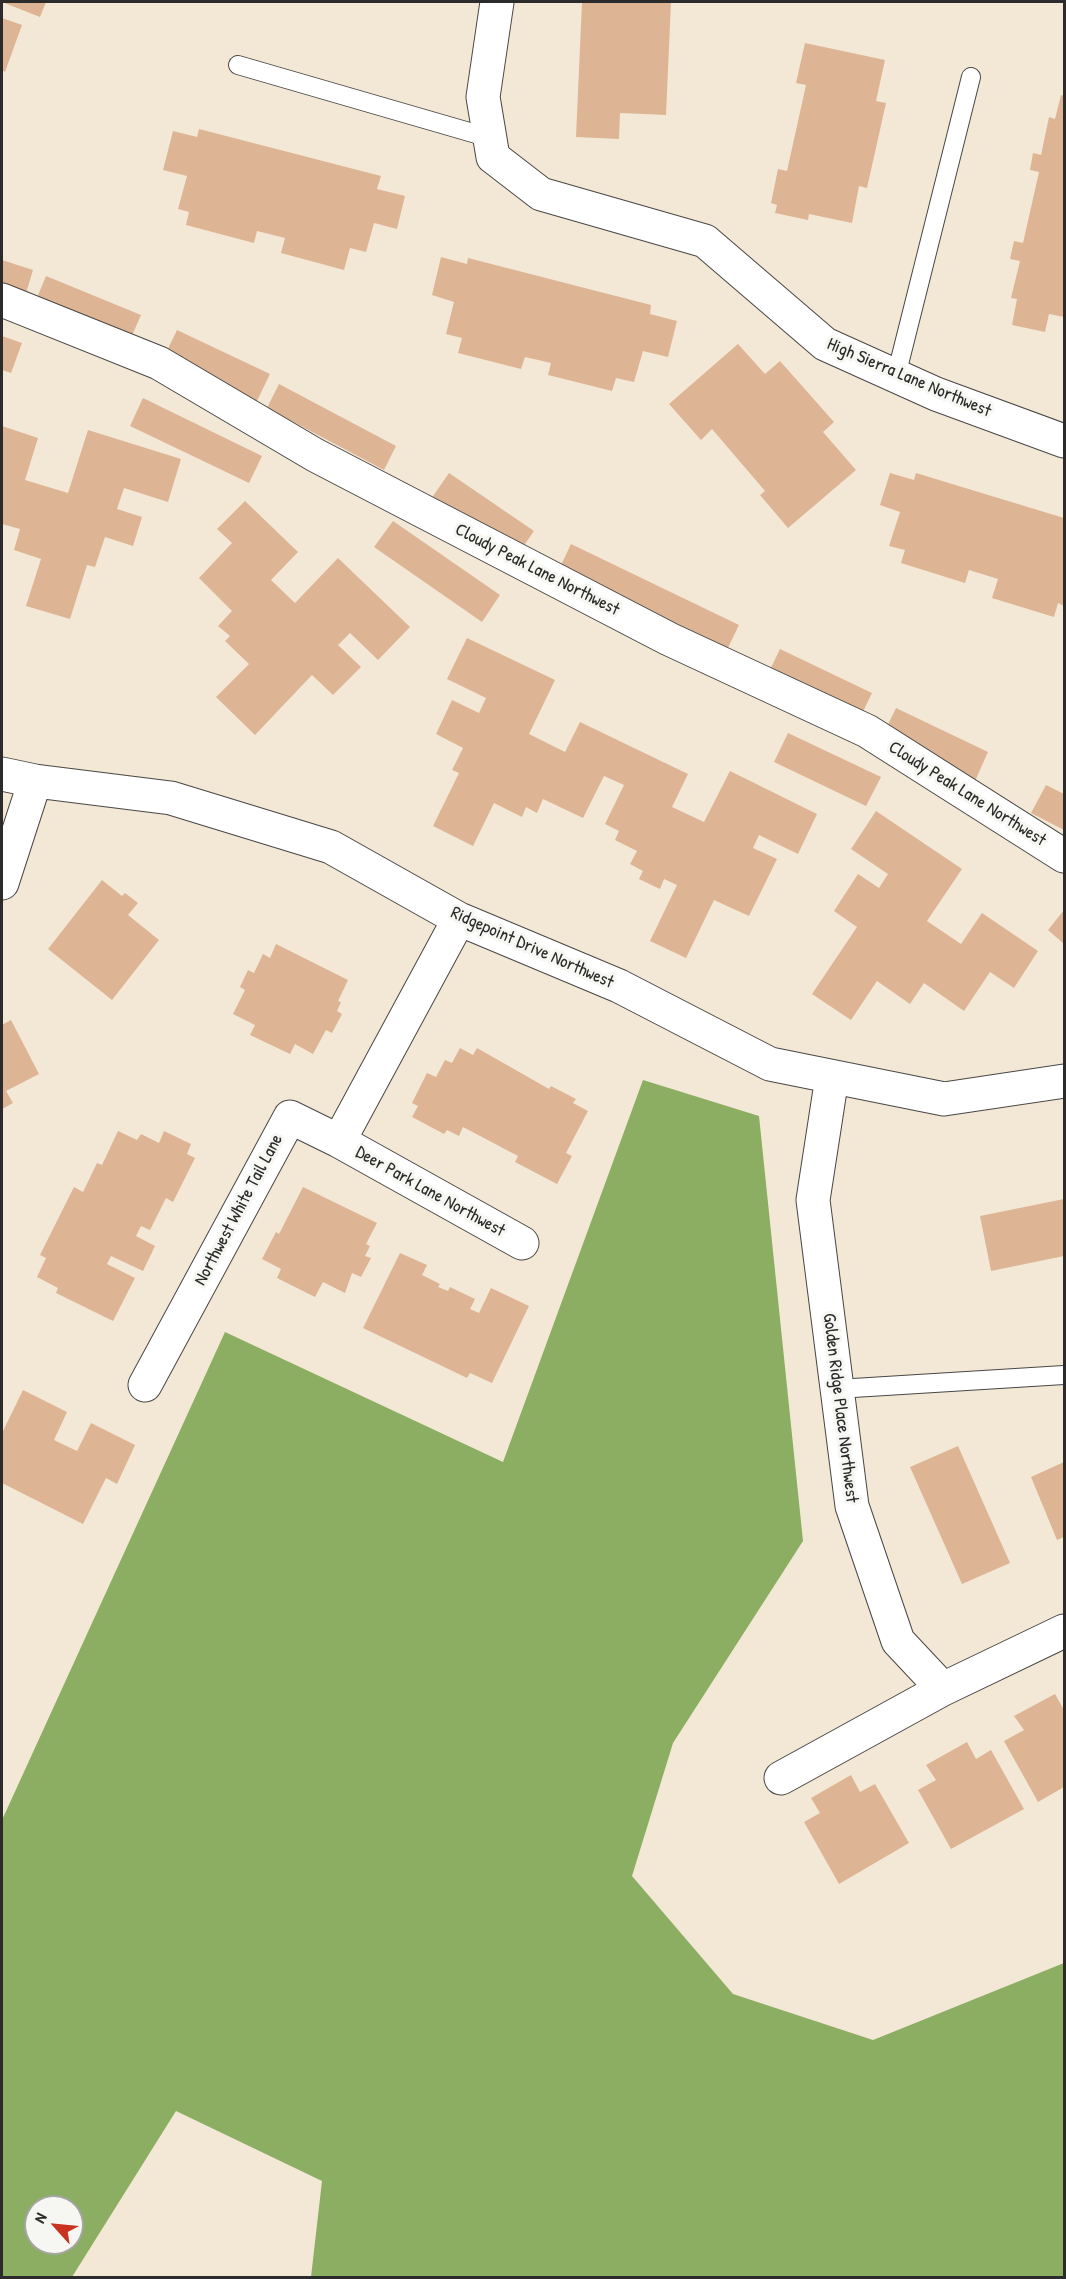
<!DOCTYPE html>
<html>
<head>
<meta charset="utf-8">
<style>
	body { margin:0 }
	#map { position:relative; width:1066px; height:2279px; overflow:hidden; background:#f3e8d6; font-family:"Patrick Hand",sans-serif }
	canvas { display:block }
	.frame { position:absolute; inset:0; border:3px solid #2b2b2b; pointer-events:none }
	.north { position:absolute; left:24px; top:2195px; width:60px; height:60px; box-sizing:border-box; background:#f6f6f2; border:2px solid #a5a5a2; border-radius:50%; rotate:297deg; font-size:16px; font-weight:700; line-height:24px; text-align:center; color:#2b2b2b }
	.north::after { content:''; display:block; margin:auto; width:21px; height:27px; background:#c8321e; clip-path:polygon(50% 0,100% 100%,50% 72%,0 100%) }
</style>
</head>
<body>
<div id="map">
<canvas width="1066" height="2279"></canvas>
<div class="frame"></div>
<div class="north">N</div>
</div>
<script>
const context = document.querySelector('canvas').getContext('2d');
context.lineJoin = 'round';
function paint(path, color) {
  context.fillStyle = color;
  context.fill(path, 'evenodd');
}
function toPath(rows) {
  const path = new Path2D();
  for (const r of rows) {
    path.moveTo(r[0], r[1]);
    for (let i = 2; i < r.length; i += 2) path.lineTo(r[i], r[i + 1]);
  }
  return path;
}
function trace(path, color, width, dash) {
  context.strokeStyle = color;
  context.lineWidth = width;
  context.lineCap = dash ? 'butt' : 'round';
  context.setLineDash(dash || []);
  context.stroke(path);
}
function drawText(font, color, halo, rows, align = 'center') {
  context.font = font + ' "Patrick Hand",sans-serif';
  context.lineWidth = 6;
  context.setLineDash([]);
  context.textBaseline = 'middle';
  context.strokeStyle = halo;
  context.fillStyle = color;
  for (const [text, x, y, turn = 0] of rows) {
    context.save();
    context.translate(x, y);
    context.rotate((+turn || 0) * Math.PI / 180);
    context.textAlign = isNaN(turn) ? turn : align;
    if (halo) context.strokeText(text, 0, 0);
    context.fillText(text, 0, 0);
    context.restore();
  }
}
paint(toPath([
	[643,1080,759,1116,803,1541,673,1743,632,1876,733,1994,873,2040,1064,1963,1064,2277,311,2277,322,2181,176,2111,72,2277,2,2277,2,1820,225,1332,503,1462],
	[36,2207,72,2207,72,2243,36,2243]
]), '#8cae62');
paint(toPath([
	[2,2,46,2,40,17],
	[582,2,671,2,666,115,620,113,619,139,576,137],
	[2,18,22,25,5,72,2,70],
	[805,43,885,60,876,101,886,103,867,188,859,186,852,223,809,214,808,220,775,213,777,205,771,203,778,169,787,171,806,85,796,83],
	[1061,95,1064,96,1064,317,1049,314,1045,332,1012,325,1017,299,1011,298,1020,261,1010,259,1014,241,1023,243,1039,172,1030,170,1033,153,1041,155,1049,117,1055,119],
	[199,129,381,176,377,189,405,196,397,229,374,223,366,252,350,248,344,270,281,253,285,238,257,231,254,243,186,225,189,212,178,209,187,176,163,170,173,131,197,137],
	[441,257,467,264,468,258,651,305,650,314,677,321,668,357,643,351,634,382,616,378,612,391,548,375,551,363,525,357,521,369,458,353,462,338,446,334,454,302,432,295],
	[2,260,33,270,24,300,2,293],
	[46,276,141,315,128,345,34,305],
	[177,330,270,374,256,403,163,359],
	[2,336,22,343,11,373,2,370],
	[738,344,765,374,780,361,834,422,823,432,856,470,788,528,760,495,765,491,712,429,701,440,669,404],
	[279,384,396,446,384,470,267,408],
	[143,398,262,456,249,483,130,426],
	[2,426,38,438,25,480,68,493,88,430,181,459,168,502,124,488,117,509,142,517,133,546,105,537,95,567,87,565,70,619,26,606,41,559,14,550,20,529,2,524],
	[449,473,534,531,516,557,431,499],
	[890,473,914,480,916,473,1064,518,1064,606,1058,603,1054,617,992,598,998,579,969,570,965,583,901,563,905,550,889,546,900,512,880,505],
	[245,501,298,552,271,580,295,603,338,558,410,627,378,660,350,633,338,645,361,667,333,695,312,675,255,735,216,697,249,664,225,641,230,636,218,626,232,611,199,578,232,543,217,529],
	[393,521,500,595,482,622,374,547],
	[571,544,739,625,723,658,555,578],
	[467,638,555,680,529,734,565,752,580,722,688,774,672,807,704,822,730,771,817,814,798,854,759,835,753,848,777,859,749,916,714,900,686,958,650,941,677,885,664,879,660,889,639,879,643,871,630,864,637,851,615,840,619,831,605,824,624,785,604,776,583,818,543,799,537,813,526,807,522,817,494,803,473,846,433,826,459,773,452,770,463,748,436,734,452,700,479,713,486,698,447,679],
	[780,649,872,693,858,722,766,678],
	[896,708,988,752,975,781,882,737],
	[788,733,881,777,866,806,774,762],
	[1046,785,1064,794,1064,830,1031,813],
	[876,811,962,869,927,921,961,944,982,913,1038,951,1014,988,990,972,964,1011,924,983,910,1004,877,981,851,1020,812,994,857,927,834,911,858,874,879,888,888,874,851,849],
	[102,880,122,896,125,893,138,903,128,915,159,940,112,1000,48,949],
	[1064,910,1064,944,1048,930],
	[276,944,348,980,338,1001,341,1002,337,1011,342,1014,332,1033,326,1030,313,1054,295,1044,290,1054,250,1035,255,1025,233,1014,245,990,240,987,248,970,254,973,263,954,270,958],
	[11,1020,39,1074,6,1091,13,1103,2,1109,2,1025],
	[460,1048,473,1055,477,1048,549,1089,551,1086,576,1099,573,1103,588,1111,566,1153,572,1156,557,1184,515,1162,518,1156,463,1127,459,1136,447,1130,444,1134,412,1117,418,1106,412,1103,427,1073,436,1077,445,1060,452,1063],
	[118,1131,137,1140,141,1134,159,1143,164,1131,191,1144,187,1154,195,1158,173,1202,166,1198,150,1230,141,1226,136,1236,155,1246,143,1271,111,1256,107,1264,135,1278,113,1321,56,1293,58,1288,37,1277,46,1258,40,1255,74,1187,83,1192,97,1163,102,1165],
	[303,1187,377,1223,366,1244,370,1246,365,1256,371,1258,361,1277,352,1273,345,1293,323,1282,315,1297,277,1278,281,1269,262,1259,276,1232,279,1234],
	[1064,1199,1064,1256,991,1271,980,1216],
	[400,1253,427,1265,422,1275,440,1284,438,1287,448,1291,450,1287,475,1299,470,1309,479,1313,491,1288,529,1306,492,1383,470,1373,467,1378,363,1328],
	[23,1390,67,1412,54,1440,77,1451,91,1423,135,1445,117,1484,106,1478,83,1524,2,1483,2,1433],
	[958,1446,1010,1563,962,1584,910,1467],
	[1064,1462,1064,1537,1057,1540,1031,1477],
	[1055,1694,1064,1710,1064,1787,1038,1802,1004,1741,1024,1730,1014,1716],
	[967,1742,976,1759,991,1750,1024,1809,951,1849,918,1790,936,1780,926,1765],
	[851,1775,860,1792,875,1784,909,1843,839,1884,804,1822,820,1813,811,1798]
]), '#ddb594');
const lane = toPath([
	[238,65,490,138],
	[896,376,971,77],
	[837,1389,1064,1375]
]);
const street = toPath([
	[497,2,483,97,493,157,541,194,705,241,825,344,936,394,1064,441],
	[2,300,159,363,315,455,669,639,867,731,1064,856],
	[2,774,35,781,171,798,331,847,459,919,619,986,770,1064,944,1099,1064,1081],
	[2,883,35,781],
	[832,1077,813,1200,852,1506,898,1641,943,1689,1064,1631],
	[339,1141,522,1243],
	[145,1385,290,1117,339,1141,459,919],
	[781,1778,943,1689]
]);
trace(lane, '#494745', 20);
trace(street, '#494745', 35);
trace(lane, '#fff', 18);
trace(street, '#fff', 33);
drawText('18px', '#2b2b2b', '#f6f6f2', [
	["High Sierra Lane Northwest",909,378,23],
	["Cloudy Peak Lane Northwest",537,570,27],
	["Cloudy Peak Lane Northwest",967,794,32],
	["Ridgepoint Drive Northwest",532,948,24],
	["Deer Park Lane Northwest",430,1192,29],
	["Northwest White Tail Lane",239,1210,-62],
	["Golden Ridge Place Northwest",840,1408,83]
]);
</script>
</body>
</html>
